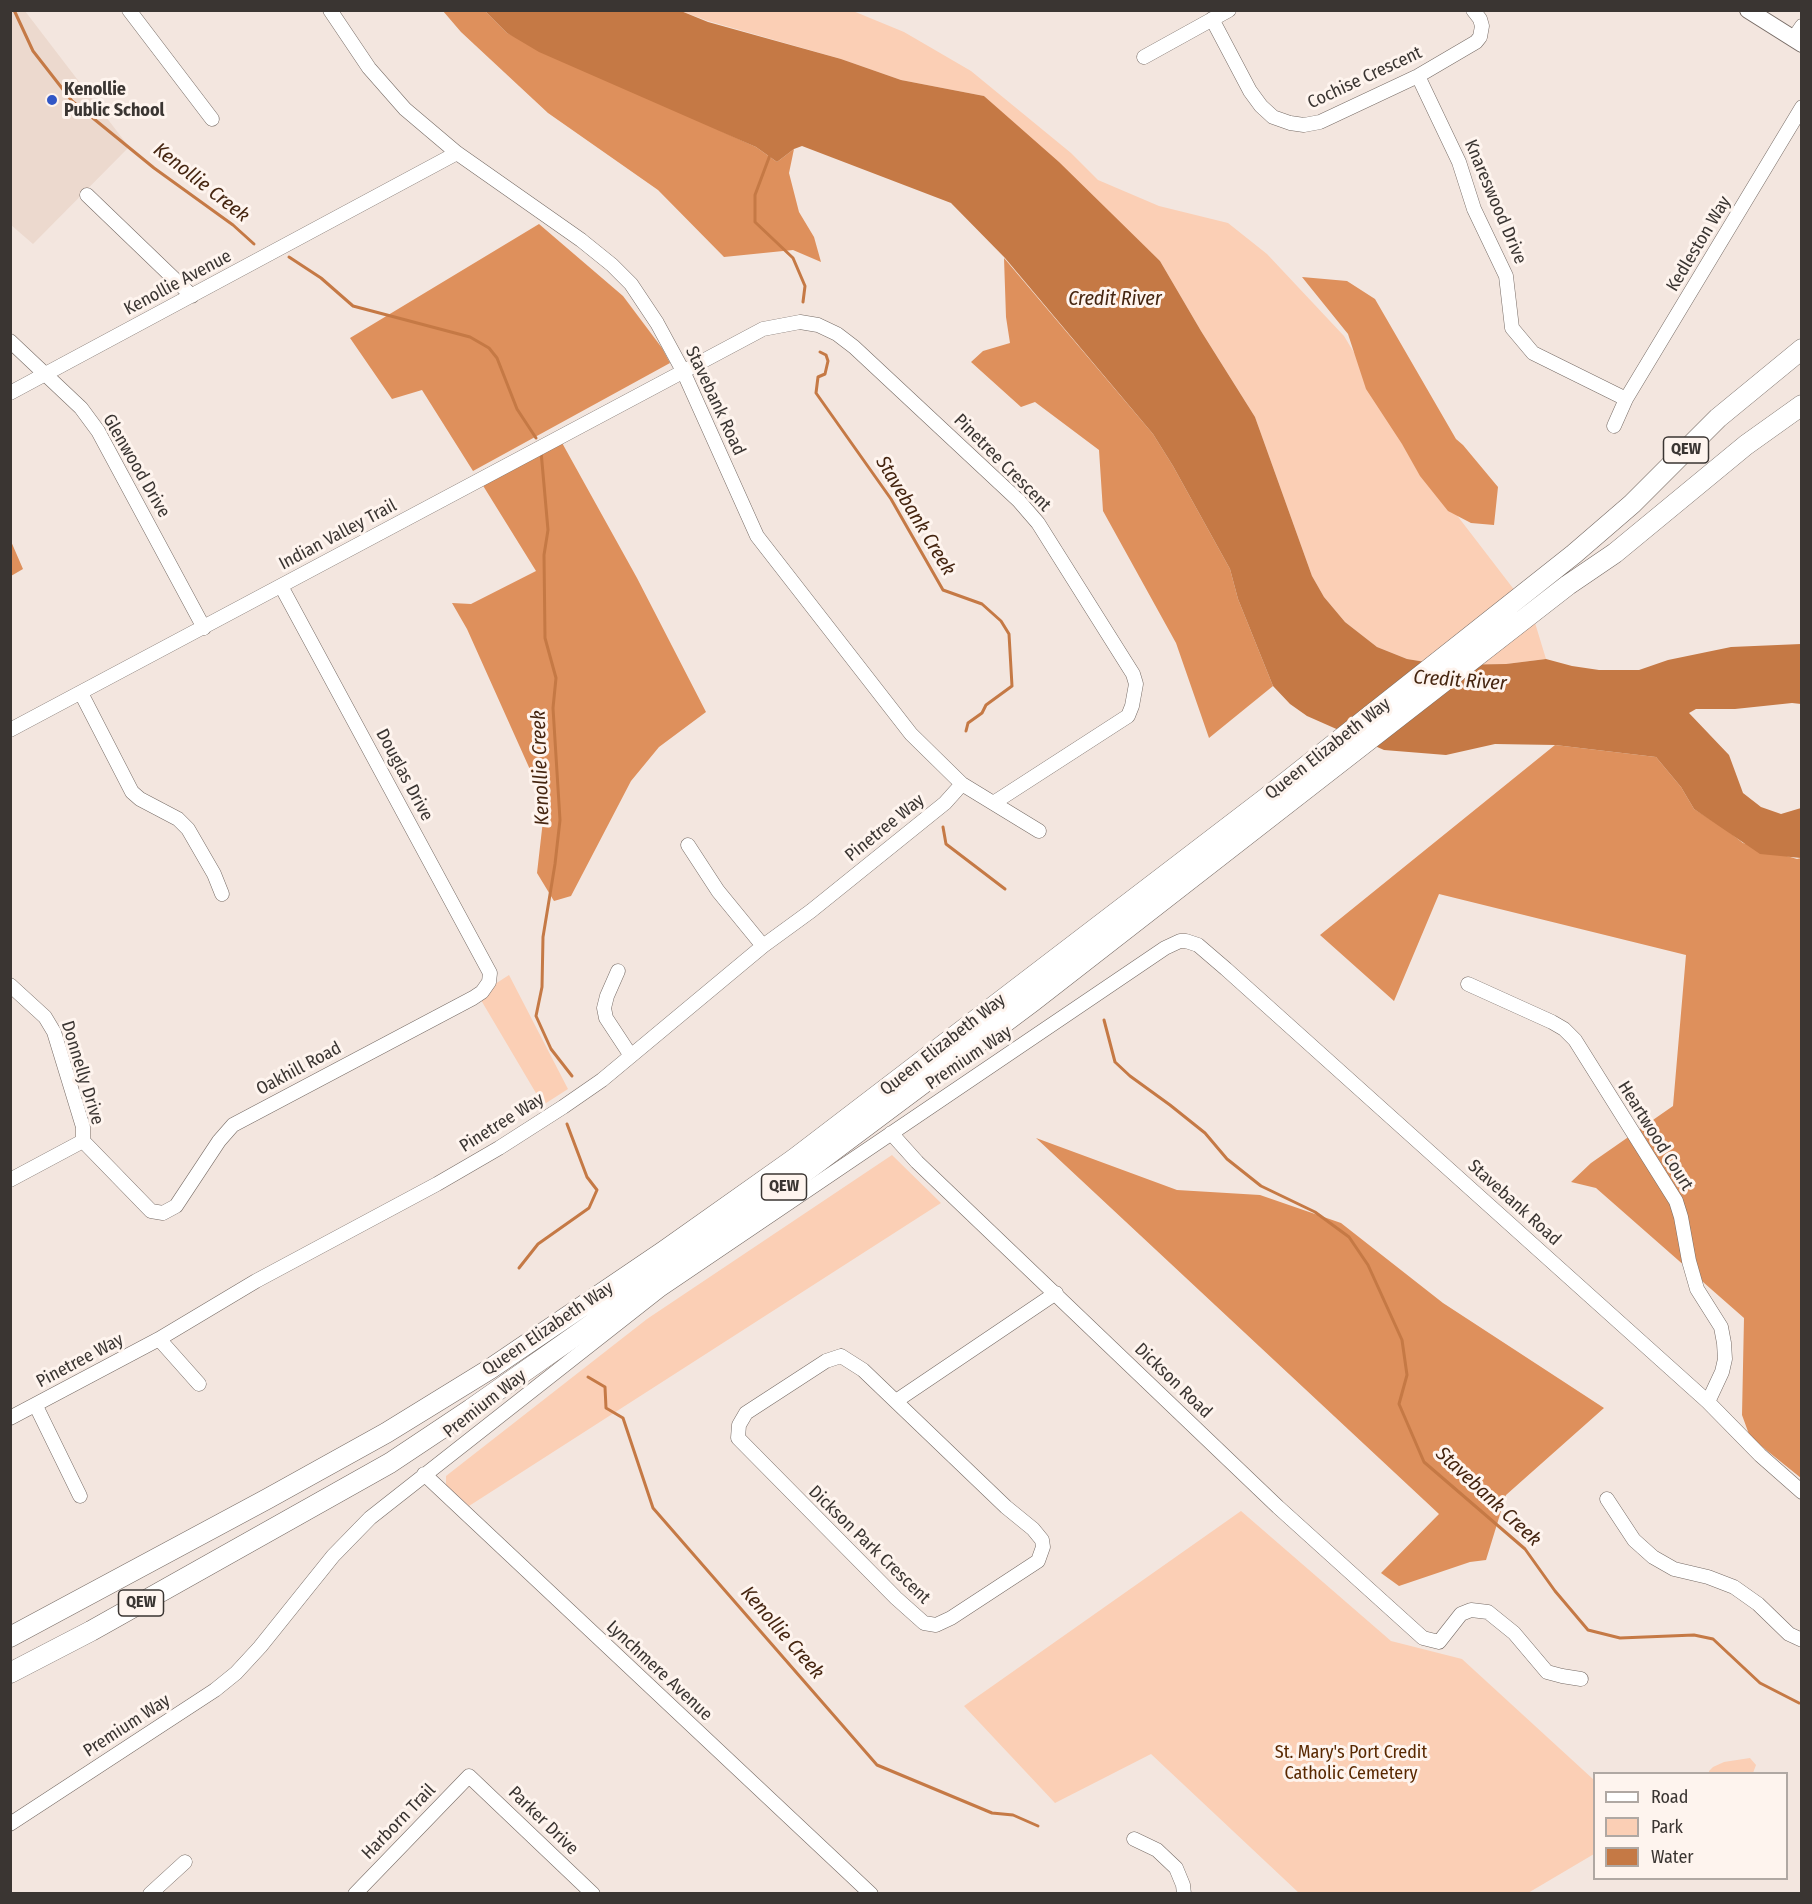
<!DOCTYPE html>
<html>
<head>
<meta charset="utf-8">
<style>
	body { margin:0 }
	#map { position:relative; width:1812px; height:1904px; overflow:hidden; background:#f3e6df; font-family:"Fira Sans Condensed",sans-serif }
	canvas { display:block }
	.frame { position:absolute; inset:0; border:12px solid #3a3532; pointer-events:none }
	.legend { position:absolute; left:1593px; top:1772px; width:195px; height:108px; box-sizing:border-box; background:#fef4ee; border:2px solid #b0a8a3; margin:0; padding:8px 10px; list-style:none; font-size:18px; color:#3a3532 }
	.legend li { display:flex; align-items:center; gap:12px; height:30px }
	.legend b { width:30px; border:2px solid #b0a8a3 }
</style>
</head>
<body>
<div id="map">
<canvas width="1812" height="1904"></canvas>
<div class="frame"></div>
<ul class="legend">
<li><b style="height:8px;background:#fff"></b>Road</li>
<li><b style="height:16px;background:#fbcfb5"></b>Park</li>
<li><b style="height:16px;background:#c57945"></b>Water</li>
</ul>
</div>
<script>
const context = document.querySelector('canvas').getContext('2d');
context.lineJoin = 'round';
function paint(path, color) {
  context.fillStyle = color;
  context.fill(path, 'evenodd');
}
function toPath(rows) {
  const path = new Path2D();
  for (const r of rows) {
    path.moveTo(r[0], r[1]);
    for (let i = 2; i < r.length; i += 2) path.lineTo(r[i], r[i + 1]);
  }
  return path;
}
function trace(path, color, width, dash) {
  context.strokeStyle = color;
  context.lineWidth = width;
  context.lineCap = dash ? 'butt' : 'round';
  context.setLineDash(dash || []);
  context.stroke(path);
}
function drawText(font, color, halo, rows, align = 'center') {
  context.font = font + ' "Fira Sans Condensed",sans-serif';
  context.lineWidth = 6;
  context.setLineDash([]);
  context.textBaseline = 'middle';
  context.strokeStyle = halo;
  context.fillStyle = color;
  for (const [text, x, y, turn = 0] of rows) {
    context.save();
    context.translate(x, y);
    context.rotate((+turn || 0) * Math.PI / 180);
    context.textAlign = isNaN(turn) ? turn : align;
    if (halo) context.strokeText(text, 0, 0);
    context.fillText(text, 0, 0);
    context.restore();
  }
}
paint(toPath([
	[11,11,25,11,129,147,33,244,11,225]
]), '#ecd9ce');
paint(toPath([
	[681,11,853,11,904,32,971,71,1071,153,1098,180,1159,206,1228,223,1267,254,1344,336,1436,488,1532,613,1546,659,1506,664,1444,665,1407,659,1377,647,1345,622,1324,597,1312,576,1255,417,1201,331,1160,261,984,96,901,80,841,59,708,21],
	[509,975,568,1089,543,1105,478,995],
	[892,1155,941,1203,469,1506,446,1485,446,1476,647,1319],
	[1241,1511,1391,1641,1462,1659,1594,1780,1594,1854,1528,1893,1299,1893,1151,1754,1055,1803,964,1706],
	[1750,1758,1756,1765,1753,1773,1709,1773,1709,1771,1713,1767,1724,1762]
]), '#fbcfb5');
paint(toPath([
	[443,11,485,11,507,33,756,147,777,162,794,149,789,173,799,212,814,237,821,262,793,250,724,257,658,190,548,113,461,32],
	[539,224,623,296,662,348,670,363,473,471,422,390,392,399,350,338],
	[1004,258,1153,434,1173,466,1230,569,1238,599,1273,686,1209,738,1176,643,1103,511,1099,450,1035,402,1021,407,971,362,983,351,1010,343,1006,317],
	[1302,277,1347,281,1375,299,1456,439,1463,445,1498,487,1494,525,1471,523,1448,511,1420,476,1402,444,1366,389,1348,334],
	[561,441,637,578,706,712,659,747,631,781,571,896,554,901,537,873,545,803,467,629,452,603,471,604,536,571,482,484],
	[10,539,23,569,11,576,10,576],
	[1555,745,1656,757,1681,787,1694,809,1724,828,1743,843,1797,859,1801,858,1801,1478,1750,1437,1742,1415,1744,1318,1596,1188,1571,1182,1591,1163,1673,1106,1686,955,1439,894,1394,1001,1320,935],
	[1036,1138,1177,1190,1260,1195,1341,1223,1443,1303,1604,1408,1506,1495,1486,1560,1470,1562,1399,1586,1381,1573,1439,1514]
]), '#de905c');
paint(toPath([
	[485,11,681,11,708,22,841,59,901,80,984,96,1059,162,1160,261,1201,331,1255,417,1312,576,1324,597,1345,622,1377,647,1407,659,1444,665,1506,664,1546,659,1572,666,1599,670,1639,670,1668,660,1731,647,1801,644,1801,704,1792,703,1735,709,1696,709,1689,713,1729,755,1743,793,1761,807,1781,814,1801,808,1801,858,1760,854,1694,809,1681,787,1656,757,1555,745,1495,744,1446,755,1384,750,1307,716,1290,704,1273,686,1238,599,1230,569,1173,466,1153,434,1005,258,951,203,802,146,794,149,777,162,756,147,539,52,507,33]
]), '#c57945');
trace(toPath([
	[14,10,33,51,72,101,154,168,233,225,254,244],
	[770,155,755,195,755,222,793,258,805,286,803,302],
	[289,257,321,278,353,306,470,337,489,348,497,358,517,409,536,438],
	[820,352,826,355,828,361,825,374,818,377,816,393,891,499,943,590,982,604,1001,621,1009,634,1012,686,986,705,982,713,968,723,966,731],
	[541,451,548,530,544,555,545,638,556,678,553,708,560,820,555,864,543,937,542,987,536,1016,551,1049,572,1076],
	[943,827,946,844,1005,889],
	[1104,1020,1115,1062,1130,1076,1170,1105,1205,1133,1227,1159,1261,1186,1315,1212,1349,1237,1368,1265,1402,1340,1407,1375,1399,1404,1424,1462,1525,1549,1555,1591,1588,1630,1620,1638,1694,1635,1713,1639,1760,1683,1799,1703],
	[519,1268,538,1244,589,1208,597,1190,587,1177,567,1124],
	[588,1377,605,1387,606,1408,623,1418,653,1508,877,1765,992,1813,1013,1815,1038,1826]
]), '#c57945', 3);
const minor = toPath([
	[129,10,212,119],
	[330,10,369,68,405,109,457,153,581,240,612,265,631,284,657,323,683,371,757,536,911,734,962,784,1039,831],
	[1212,19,1250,91,1261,106,1273,117,1290,123,1304,125,1320,122,1418,76,1476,42,1480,37,1482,26,1480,19,1473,10],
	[1793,39,1802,26],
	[1144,57,1229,10],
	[1418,76,1459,162,1474,209,1506,276,1512,328,1533,353,1626,399],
	[87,195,192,296],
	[10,341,81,408,98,431,204,628],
	[10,393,457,153],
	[1614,426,1626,399,1802,107],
	[81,693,132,792,140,799,178,819,188,829,214,874,222,894],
	[10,730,763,329,800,322,818,325,837,334,854,347,1019,501,1038,523,1133,674,1136,684,1132,706,1128,716,995,802],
	[688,845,718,891,763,946],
	[618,971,607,996,604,1008,606,1018,631,1056],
	[1468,984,1552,1022,1564,1029,1575,1040,1676,1201,1681,1217,1689,1261,1697,1289,1721,1327,1724,1343,1725,1359,1722,1372,1708,1402],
	[10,985,45,1017,54,1032,83,1127,83,1141,10,1180],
	[891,1133,917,1162,1278,1507,1423,1638,1439,1642,1461,1614,1471,1610,1488,1612,1514,1633,1547,1672,1562,1676,1581,1679],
	[83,1141,151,1211,163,1213,176,1206,219,1141,233,1125,473,998,482,992,489,982,490,973,281,586],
	[159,1339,199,1384],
	[841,1356,863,1370,1006,1507,1033,1529,1042,1540,1043,1547,1038,1561,951,1618,936,1625,924,1623,896,1598,738,1438,739,1425,746,1413,826,1361,841,1356],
	[896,1401,1056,1293],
	[36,1406,80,1496],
	[10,1418,159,1339,256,1281,437,1184,499,1148,563,1107,602,1080,763,946,811,911,945,803,962,784],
	[424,1474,871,1894],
	[1607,1499,1634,1540,1653,1557,1674,1569,1708,1577,1734,1587,1758,1604,1789,1634,1802,1640],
	[10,1824,215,1690,236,1673,260,1647,333,1556,370,1518,660,1290,1165,948,1180,941,1186,941,1198,945,1226,969,1708,1402,1760,1455,1802,1492],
	[1134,1839,1157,1850,1176,1868,1183,1885,1184,1894],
	[150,1894,185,1862],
	[355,1894,469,1776,593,1894]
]);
const major = toPath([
	[1748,10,1802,44]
]);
const highway = toPath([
	[10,1637,267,1499,386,1433,490,1369,664,1251,794,1159,1266,798,1574,554,1632,504,1718,418,1802,349],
	[10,1673,91,1631,390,1463,471,1409,746,1216,1032,1002,1568,585,1615,553,1746,445,1802,405]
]);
trace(minor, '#766b65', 15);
trace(major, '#766b65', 18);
trace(highway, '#766b65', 21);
trace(minor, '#fff', 14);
trace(major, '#fff', 16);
trace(highway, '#fff', 20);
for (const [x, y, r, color] of [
	[52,100,6,"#3156c6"]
]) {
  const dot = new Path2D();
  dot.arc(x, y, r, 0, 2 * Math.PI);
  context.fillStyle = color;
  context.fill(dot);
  trace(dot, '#fef4ee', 2);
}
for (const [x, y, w] of [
	[1686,450,45],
	[784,1187,45],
	[141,1603,45]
]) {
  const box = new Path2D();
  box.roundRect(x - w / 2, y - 13, w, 26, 4.5);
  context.fillStyle = '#fef4ee';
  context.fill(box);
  trace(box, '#3a3532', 1.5);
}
drawText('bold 16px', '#3a3532', null, [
	["QEW",1686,450],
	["QEW",784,1187],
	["QEW",141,1603]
]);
drawText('18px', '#3a3532', '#fef4ee', [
	["Cochise Crescent",1365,78,-25],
	["Knareswood Drive",1495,202,67],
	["Kedleston Way",1699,244,-59],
	["Kenollie Avenue",178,283,-28],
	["Stavebank Road",715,401,65],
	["Pinetree Crescent",1002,463,45],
	["Glenwood Drive",136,466,60],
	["Indian Valley Trail",338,535,-28],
	["Queen Elizabeth Way",1328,749,-38],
	["Douglas Drive",404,775,62],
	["Pinetree Way",885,828,-39],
	["Queen Elizabeth Way",943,1045,-38],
	["Premium Way",969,1058,-34],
	["Oakhill Road",299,1069,-28],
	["Donnelly Drive",82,1073,73],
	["Pinetree Way",502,1123,-32],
	["Heartwood Court",1655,1136,58],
	["Stavebank Road",1514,1203,42],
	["Queen Elizabeth Way",548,1329,-34],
	["Pinetree Way",80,1361,-28],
	["Dickson Road",1173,1381,44],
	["Premium Way",485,1404,-38],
	["Dickson Park Crescent",869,1545,44],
	["Lynchmere Avenue",659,1671,43],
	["Premium Way",127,1726,-33],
	["Parker Drive",543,1821,44],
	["Harborn Trail",399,1822,-46]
]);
drawText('bold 18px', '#3a3532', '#fef4ee', [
	["Kenollie",64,90],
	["Public School",64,111]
], 'left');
drawText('18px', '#592800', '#fef4ee', [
	["St. Mary's Port Credit",1351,1753],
	["Catholic Cemetery",1351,1774]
]);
drawText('italic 20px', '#452510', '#fef4ee', [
	["Kenollie Creek",201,183,38],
	["Credit River",1115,299],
	["Stavebank Creek",915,516,59],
	["Credit River",1460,681,4],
	["Kenollie Creek",541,768,-92],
	["Stavebank Creek",1488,1497,43],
	["Kenollie Creek",782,1633,49]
]);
</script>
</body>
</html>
